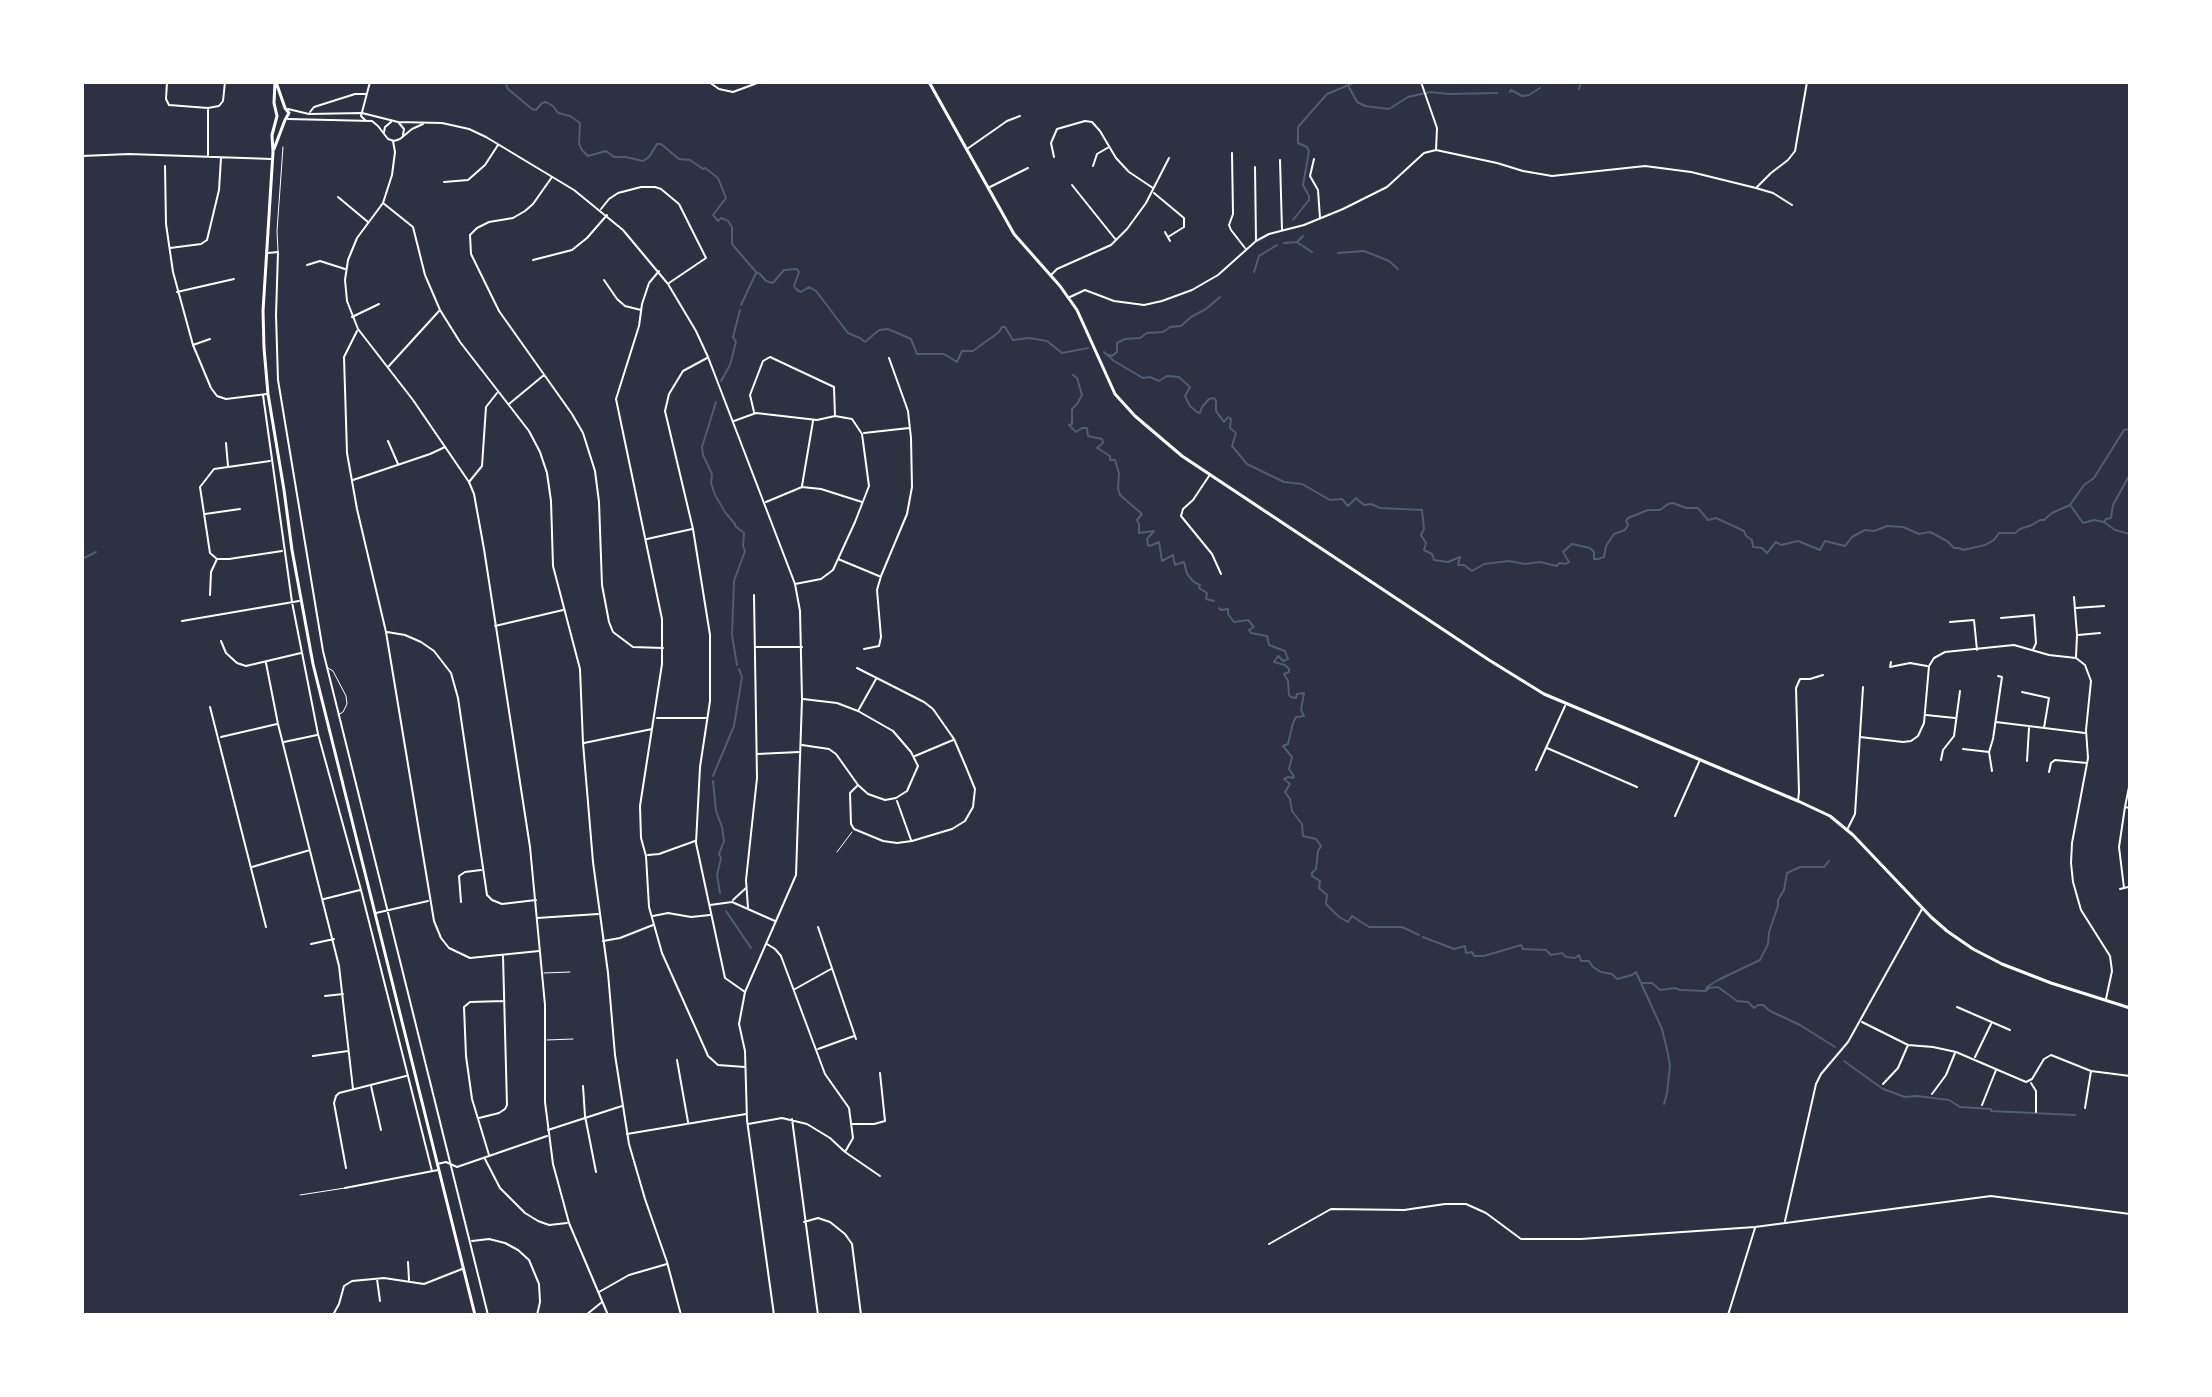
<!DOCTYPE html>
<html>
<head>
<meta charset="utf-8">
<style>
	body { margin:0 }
	#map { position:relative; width:2212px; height:1397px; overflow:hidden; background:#2d3142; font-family:Commissioner,sans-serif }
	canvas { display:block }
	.frame { position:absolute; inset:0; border:84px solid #fff; pointer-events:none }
</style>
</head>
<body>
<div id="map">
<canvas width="2212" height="1397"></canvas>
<div class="frame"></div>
</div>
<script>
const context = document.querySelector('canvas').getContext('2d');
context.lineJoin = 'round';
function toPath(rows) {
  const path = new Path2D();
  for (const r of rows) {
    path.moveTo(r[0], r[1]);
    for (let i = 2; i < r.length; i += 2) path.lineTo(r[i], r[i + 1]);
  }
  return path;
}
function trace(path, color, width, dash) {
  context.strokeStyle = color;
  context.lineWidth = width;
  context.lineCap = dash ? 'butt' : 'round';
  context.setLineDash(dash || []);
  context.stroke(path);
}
trace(toPath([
	[505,82,508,89,532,109,536,110,542,103,546,102,553,106,558,113,570,116,580,123,579,144,582,150,588,156,606,151,614,157,626,157,643,161,649,157,657,144,661,144,679,159,690,160,703,169,705,168,718,178,726,198,713,215,718,221,721,218,728,221,732,227,732,244,756,272,760,274,766,281,773,283,784,270,797,269,799,272,794,286,797,290,801,292,809,287,816,291,848,333,860,338,865,342,879,330,888,329,911,339,917,354,944,354,957,362,962,351,973,351,999,332,1002,327,1005,327,1013,340,1029,338,1047,341,1062,353,1088,348],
	[1349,87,1357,102,1365,106,1389,109,1408,97,1430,92,1449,94,1497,93],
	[1579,89,1581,82],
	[1510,92,1511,90,1522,96,1529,95,1540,88],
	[1293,220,1309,200,1309,196,1303,185,1309,151,1307,147,1298,143,1298,127,1327,94,1356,82],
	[1284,243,1297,242,1303,236],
	[1298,243,1312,252],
	[1338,253,1364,251,1389,261,1398,269],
	[1254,272,1259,256,1277,245],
	[741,305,756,273],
	[1104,352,1114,361,1143,378,1150,377,1159,381,1167,376,1179,377,1190,387,1185,396,1190,406,1197,412,1200,413,1202,407,1209,399,1214,398,1216,401,1216,411,1224,422,1228,417,1231,419,1230,428,1236,433,1232,446,1247,464,1284,482,1302,484,1330,500,1342,499,1348,506,1356,498,1364,505,1371,504,1380,508,1422,510,1424,529,1421,535,1426,543,1424,550,1432,554,1434,560,1448,562,1460,557,1458,565,1464,565,1472,571,1484,564,1509,561,1525,564,1540,562,1557,566,1559,563,1566,564,1569,562,1563,552,1572,544,1590,548,1594,552,1594,559,1598,559,1604,557,1606,546,1614,534,1625,530,1628,525,1626,521,1628,518,1648,510,1660,510,1668,504,1673,503,1686,508,1698,508,1708,520,1716,518,1744,531,1746,536,1752,540,1753,547,1762,548,1767,553,1776,542,1781,545,1798,541,1820,550,1825,541,1845,546,1852,537,1865,530,1874,531,1887,526,1903,527,1919,534,1930,532,1947,541,1954,548,1959,548,1963,550,1985,545,1994,540,1999,533,2015,533,2020,529,2032,525,2040,520,2044,520,2052,513,2070,505,2084,485,2094,478,2124,430,2130,429],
	[1109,355,1112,356,1117,352,1117,343,1125,339,1140,338,1147,333,1163,332,1170,327,1181,326,1191,317,1206,309,1220,297],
	[1073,375,1077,378,1082,395,1077,404,1072,409,1072,424,1069,425,1076,432,1082,428,1087,428,1088,436,1102,439,1103,443,1097,448,1110,456,1110,460,1115,460,1119,473,1118,488,1120,495,1142,514,1137,520,1139,524,1139,533,1154,531,1147,539,1148,545,1150,546,1159,542,1162,561,1173,555,1175,565,1184,562,1187,574,1194,582,1200,585,1199,588,1207,593,1206,599,1214,601],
	[721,381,730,365,736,342,733,337,740,310],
	[716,402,702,447,703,455,712,474,711,483,715,495,725,512,735,524,735,526,744,533,743,546,745,551,734,581,732,635,737,665],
	[2071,506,2083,523,2094,520,2104,522,2115,530,2130,534],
	[2104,522,2106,519,2111,518,2113,505,2130,474],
	[82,559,96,552],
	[1219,608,1221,610,1228,609,1228,614,1234,622,1248,620,1254,627,1249,630,1251,633,1267,636,1269,645,1285,651,1288,659,1283,661,1278,656,1274,662,1285,665,1289,669,1289,672,1284,674,1288,681,1289,695,1291,697,1296,698,1297,694,1304,693,1301,710,1304,716,1296,717,1293,723,1288,744,1283,746,1292,757,1289,769,1294,776,1293,778,1288,777,1284,779,1290,784,1285,792,1290,799,1292,811,1302,824,1303,836,1316,839,1321,846,1318,851,1316,869,1312,873,1312,876,1320,881,1319,888,1327,895,1326,904,1339,917,1348,922,1352,916,1369,927,1402,927,1419,935],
	[713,776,734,726,742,677,739,669],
	[713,781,716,811,722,827,724,841,719,854,721,858,717,875,720,893],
	[726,911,751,948],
	[1423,937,1454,949,1465,946,1466,953,1472,952,1474,956,1484,956,1521,945,1523,949,1546,950,1551,955,1562,953,1566,957,1575,958,1579,955,1581,961,1589,961,1593,967,1601,972,1612,974,1617,979,1632,975,1636,972,1641,983,1652,983,1660,990,1675,988,1680,990,1706,991,1709,988,1718,987,1737,1001,1748,1002,1754,1008,1758,1005,1763,1005,1770,1011,1800,1025,1835,1047],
	[1641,983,1662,1029,1668,1054,1670,1066,1667,1093,1664,1104],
	[1706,990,1707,987,1718,980,1760,960,1768,944,1769,932,1778,906,1778,900,1784,890,1787,873,1800,867,1824,867,1829,861],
	[1844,1061,1883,1089,1905,1097,1917,1096,1949,1100,1960,1107,1991,1109,1991,1111,2075,1115]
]), '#4f5d75', 2);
trace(toPath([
	[278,252,277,231,283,147],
	[328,668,333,671,346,696,347,704,343,712,338,715],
	[837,852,852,832],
	[544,973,570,972],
	[547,1040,573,1039],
	[300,1195,345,1188]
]), '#fff', 1);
trace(toPath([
	[167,82,166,99,169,105,208,108,219,106,223,101,225,82],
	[709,82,719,89,733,92,760,82],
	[1421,82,1437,128,1436,150],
	[310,112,314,107,355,94,367,94],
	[365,120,361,116,370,82],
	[967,149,1007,121,1020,116],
	[1232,153,1233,214,1229,225,1231,230,1245,248],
	[208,155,208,110],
	[82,156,129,154,272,159],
	[1054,157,1051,143,1057,129,1085,121,1092,122,1100,131,1116,158,1129,172,1153,188],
	[1314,159,1310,176,1318,190,1320,218],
	[1280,160,1282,230],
	[165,166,166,224,173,272,193,345,211,388,217,396,226,399,267,394],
	[1093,166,1097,154,1109,147],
	[1255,167,1256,241],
	[552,177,533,204,525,211,513,218,489,222,477,228,470,235,471,254,499,311,572,414,583,433,595,471,599,502,602,585,609,622,613,632,633,647,663,648],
	[444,182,468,180,485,165,498,145],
	[1072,185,1116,240],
	[990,187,1028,168],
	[1757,187,1771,173,1788,160,1795,151,1807,82],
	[1154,193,1184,218,1184,227,1168,237],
	[338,197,368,222],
	[601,209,609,199,618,193,641,187,655,187,661,189,679,204,706,258,669,283],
	[1165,232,1170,241],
	[170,248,201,244,207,240,219,190,221,158],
	[268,253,278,252,276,315,278,380,323,651,488,1315],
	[533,260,572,250,587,238,607,215],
	[307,265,320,261,345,269],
	[659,271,649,283,642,304,639,326,616,399,662,619,662,664,640,806,641,838,646,856,649,907,662,953,705,1049,708,1056,718,1065,745,1067],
	[1052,274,1057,269,1111,245,1127,229,1146,203,1169,158],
	[604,280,617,299,625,306,641,310],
	[177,292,234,279],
	[352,317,379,304],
	[357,331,344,357,347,453,357,509,386,632,434,921,441,938,449,948,470,958,539,951],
	[193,345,210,339],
	[707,358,683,371,669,394,665,411,693,529,710,635,710,701,700,767,696,843,725,978,745,992],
	[388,367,439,311],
	[263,395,292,602,318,734,361,890,432,1171],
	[509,404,544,375],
	[754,412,750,395,763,361,770,357,834,387,835,416],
	[734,421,756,413,817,420,835,416,852,419,862,434,869,486,855,522,833,570,821,579,795,584],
	[864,433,909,428],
	[388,441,398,464],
	[226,443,228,466],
	[270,461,214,469,200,487,210,553,217,559,229,559,282,551],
	[1209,476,1193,500,1183,509,1181,516,1212,554,1221,574],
	[353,480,430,454,445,447],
	[469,482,482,466,486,407,497,393],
	[802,486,813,421],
	[766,502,802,487,821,489,862,502],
	[205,514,240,509],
	[647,539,692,529],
	[838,559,879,576],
	[210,595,211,572,217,559],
	[2074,597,2077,635,2076,657],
	[2076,608,2104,606],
	[2001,618,2034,615,2036,643,2033,650],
	[182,621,299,601],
	[1950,622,1974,620,1977,650],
	[495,626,563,610],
	[387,632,405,635,421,642,434,651,451,673,458,698,487,895,492,900,502,904,536,900],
	[2078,635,2100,633],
	[221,641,226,653,237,663,246,666,301,653],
	[756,647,802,647],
	[864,649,879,646,881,637,877,590,881,576,907,514,912,487,911,438,908,411,889,358],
	[1891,662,1890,667,1910,663,1927,666],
	[266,663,278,724,339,966,353,1089],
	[857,668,924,702,933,709,954,739,966,767,975,789,973,807,965,821,952,829,912,841,897,843,883,841,854,829,851,824,850,793,858,785],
	[2022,692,2049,698,2044,728],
	[210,707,266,927],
	[858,711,876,679],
	[1926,715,1955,718],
	[657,718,706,718],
	[1996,722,2085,733],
	[221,737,277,724],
	[1860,737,1903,742,1911,741,1918,736,1924,723,1929,666,1934,658,1945,652,2014,645,2049,655,2076,658,2085,665,2091,681,2086,730,2088,758,2072,843,2071,863,2073,882,2081,910,2110,956,2112,971,2106,999],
	[284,742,317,735],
	[584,743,652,729],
	[802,745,829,749,836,754,858,785,868,794,885,800,896,798,907,791,918,766,911,752,893,731,858,711,837,703,803,699],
	[1547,748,1637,787],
	[1963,749,1989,752],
	[757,754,799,752],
	[915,756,953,740],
	[1941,760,1943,750,1954,736,1960,691],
	[2027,761,2029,728],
	[1536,770,1565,706],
	[1992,771,1989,752,1993,739,2002,677,1998,676],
	[2049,772,2051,763,2055,760,2087,763],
	[2130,782,2125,807,2130,808],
	[897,801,911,840],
	[1798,801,1799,792,1796,688,1800,679,1810,679,1823,675],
	[1675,816,1699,762],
	[1848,828,1855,814,1863,687],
	[648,855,659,854,695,841],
	[252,867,310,850],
	[2124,888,2119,847,2125,807],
	[2120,889,2128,887],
	[324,899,360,890],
	[733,900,746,888],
	[461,902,459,876,465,872,481,870],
	[710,905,732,902,775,921],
	[748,908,746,880,757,778,754,595],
	[376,913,428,901],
	[653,916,668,913,691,917,710,915],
	[537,918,598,914],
	[818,927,856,1039],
	[603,941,620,938,653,925],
	[311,944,334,939],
	[767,944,775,949,781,956,825,1074,849,1108,853,1138,845,1152],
	[795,989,831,969],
	[325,996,343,994],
	[1957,1007,2010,1030],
	[1862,1022,1908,1045,1933,1047,1956,1052,2026,1082,2032,1079,2044,1059,2051,1055,2091,1071,2130,1076],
	[818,1049,854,1036],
	[313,1056,348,1051],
	[1975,1057,1991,1024],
	[677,1060,688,1122],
	[2031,1083,2036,1091,2036,1112],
	[1883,1084,1898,1068,1908,1045],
	[371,1086,381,1130],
	[583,1086,585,1116,596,1172],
	[1932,1094,1946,1075,1955,1053],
	[1982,1105,1996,1070],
	[2085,1108,2091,1071],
	[2129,1113,2130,1110],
	[479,1118,499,1113,505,1109,507,1105,503,956],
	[792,1119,818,1315],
	[748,1124,782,1118,807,1124,830,1138,845,1152,880,1176],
	[852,1124,874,1124,885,1121,880,1073],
	[548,1130,622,1106],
	[627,1134,746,1114],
	[489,1155,472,1099,466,1056,464,1007,470,1002,504,1001],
	[485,1159,500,1188,525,1213,538,1221,549,1225,567,1223],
	[437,1164,446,1162,457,1167,547,1136],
	[346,1168,334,1103,336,1096,339,1093,406,1076],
	[345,1188,438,1170],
	[1785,1221,1816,1084,1821,1074,1848,1042,1922,909],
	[804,1222,818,1218,830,1222,845,1234,852,1244,861,1315],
	[472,1241,489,1239,505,1243,518,1250,529,1260,539,1284,540,1302,537,1315],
	[1269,1244,1331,1209,1404,1210,1445,1204,1466,1204,1486,1213,1521,1239,1581,1239,1755,1227,1991,1196,2130,1214],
	[408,1262,409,1280],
	[377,1279,380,1301],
	[599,1292,629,1275,667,1264],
	[333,1315,339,1304,344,1286,352,1281,384,1278,424,1284,462,1269],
	[586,1315,602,1302],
	[1728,1315,1755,1228]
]), '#fff', 2);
trace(toPath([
	[288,109,309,114,362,113,398,122,442,123,469,129,486,137,574,190,623,230,668,284,696,331,708,357,795,584,800,611,802,699,796,875,745,992,739,1024,745,1051,747,1120,774,1315],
	[288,119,372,121,378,126,388,139,394,141,400,139,412,129,423,124],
	[399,123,404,129,403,135],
	[384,132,385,127,391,122],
	[393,141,395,152,392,175,383,203,357,238,348,260,345,280,347,301,358,329,413,400,469,482,474,494,484,549,530,847,545,1005,545,1102,553,1164,569,1223,608,1315],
	[383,203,413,227,425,275,440,310,460,342,529,431,540,452,547,473,551,501,553,566,580,669,583,743,593,862,608,973,615,1055,629,1144,645,1199,667,1262,681,1315],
	[1070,297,1085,290,1114,301,1144,305,1162,301,1192,290,1218,275,1256,241,1269,234,1304,225,1343,209,1387,187,1424,153,1436,150,1497,163,1523,171,1552,176,1645,166,1691,172,1756,188,1773,193,1792,205]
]), '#fff', 2);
trace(toPath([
	[275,82,274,103,277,116,272,135,273,152,263,311,264,348,268,394,284,490,292,550,313,664,475,1315],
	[276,82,285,108],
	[285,108,289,113,285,120],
	[274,149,285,120]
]), '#fff', 3);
trace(toPath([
	[929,82,1014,234,1060,286,1077,310,1115,394,1135,416,1182,456,1489,660,1544,694,1798,801,1830,816,1853,835,1931,917,1947,931,1973,949,2002,964,2051,983,2130,1008]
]), '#fff', 3);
</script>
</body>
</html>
